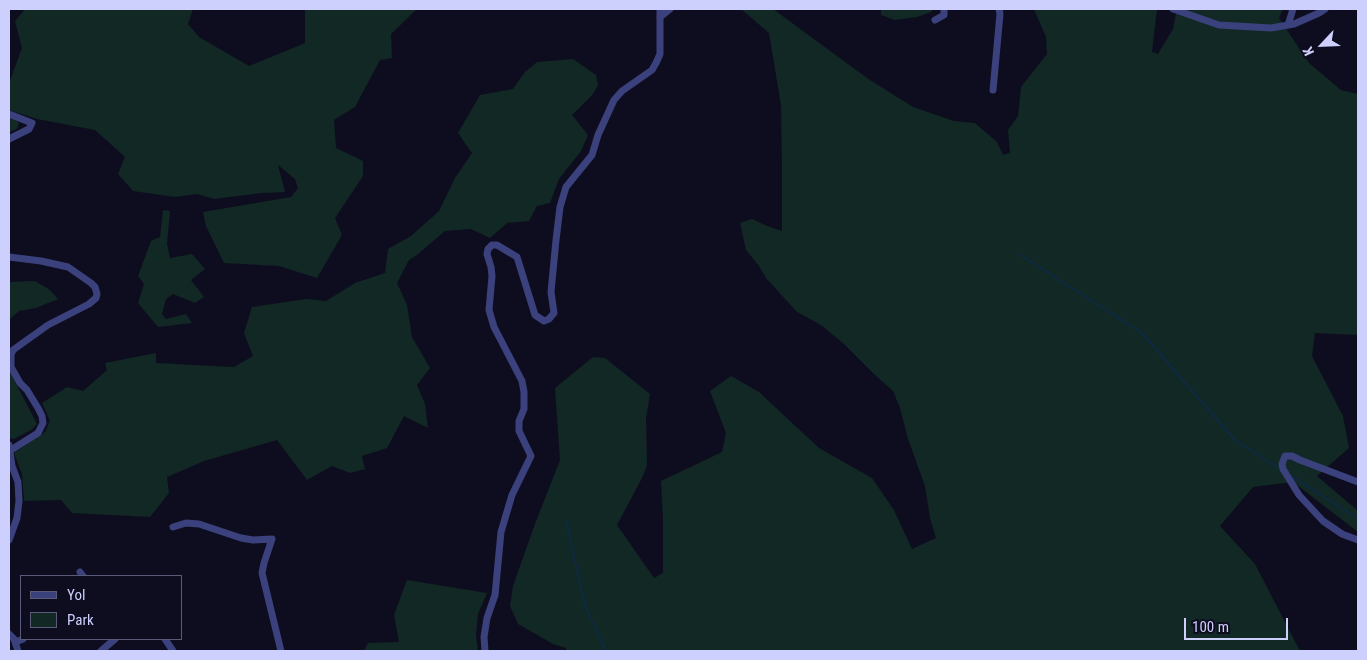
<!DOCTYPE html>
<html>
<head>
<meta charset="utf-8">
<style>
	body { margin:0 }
	#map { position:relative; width:1367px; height:660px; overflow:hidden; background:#0e0d1f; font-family:"Roboto Condensed",sans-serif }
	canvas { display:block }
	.frame { position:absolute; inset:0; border:10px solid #cdcffd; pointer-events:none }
	.legend { position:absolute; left:20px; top:575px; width:162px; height:65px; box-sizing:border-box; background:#0e0d1f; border:1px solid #5a5b78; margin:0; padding:6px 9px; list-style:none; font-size:15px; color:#cdcffd }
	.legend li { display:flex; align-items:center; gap:10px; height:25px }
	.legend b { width:25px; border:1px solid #5a5b78 }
	.north { position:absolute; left:1297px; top:20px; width:50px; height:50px; -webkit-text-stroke:4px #0e0d1f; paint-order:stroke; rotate:245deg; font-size:14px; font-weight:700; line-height:20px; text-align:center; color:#cdcffd }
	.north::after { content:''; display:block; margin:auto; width:18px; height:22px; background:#cdcffd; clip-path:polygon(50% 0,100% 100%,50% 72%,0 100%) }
	.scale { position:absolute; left:1184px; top:618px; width:104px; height:22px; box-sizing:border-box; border:2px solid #cdcffd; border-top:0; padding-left:6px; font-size:15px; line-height:18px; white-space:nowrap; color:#cdcffd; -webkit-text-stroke:4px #0e0d1f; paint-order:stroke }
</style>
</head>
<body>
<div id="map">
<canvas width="1367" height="660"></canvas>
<div class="frame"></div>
<ul class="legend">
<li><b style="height:6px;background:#3a417c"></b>Yol</li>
<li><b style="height:14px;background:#112824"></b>Park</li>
</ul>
<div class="north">K</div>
<div class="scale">100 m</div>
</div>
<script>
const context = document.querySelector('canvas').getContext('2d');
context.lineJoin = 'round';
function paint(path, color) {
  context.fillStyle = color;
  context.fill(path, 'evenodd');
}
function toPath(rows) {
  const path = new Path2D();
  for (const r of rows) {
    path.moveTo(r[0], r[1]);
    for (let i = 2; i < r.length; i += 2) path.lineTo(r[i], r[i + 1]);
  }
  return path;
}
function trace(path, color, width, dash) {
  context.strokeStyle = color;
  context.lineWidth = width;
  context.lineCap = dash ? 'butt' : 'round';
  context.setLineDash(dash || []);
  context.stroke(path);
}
paint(toPath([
	[25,9,193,9,188,24,199,37,249,66,305,43,305,9,417,9,391,34,392,58,380,60,355,107,334,120,336,148,363,161,363,176,335,218,342,235,317,278,279,266,224,263,206,226,203,212,291,197,298,188,295,179,278,165,285,192,262,193,214,199,197,194,175,197,133,191,118,174,125,157,95,130,37,119,9,110,9,83,22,48,15,21],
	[741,9,773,9,867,78,913,107,954,121,975,123,997,142,1003,155,1010,153,1008,130,1018,116,1021,87,1047,54,1046,37,1034,9,1157,9,1152,52,1158,54,1173,29,1177,9,1283,9,1279,18,1309,63,1341,90,1358,94,1358,335,1315,333,1312,356,1343,416,1349,448,1317,476,1358,511,1358,532,1293,482,1253,487,1220,526,1255,564,1300,651,566,651,566,648,553,644,518,624,510,606,513,586,535,524,560,460,555,388,593,357,605,358,650,394,646,418,647,465,642,478,617,525,654,578,663,573,663,517,661,481,722,452,726,433,710,391,731,376,759,392,819,448,872,478,894,510,912,549,936,538,930,518,925,486,908,439,900,408,893,391,875,375,844,344,821,325,797,312,766,278,759,266,746,250,740,223,752,219,767,226,782,231,782,169,781,105,769,33],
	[881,9,933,9,931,12,917,17,895,20,881,15],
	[573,59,596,75,598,85,593,94,572,115,588,135,581,151,559,179,550,203,537,206,529,221,507,223,490,238,471,229,445,231,417,255,409,260,397,283,407,305,412,337,430,368,417,385,425,404,428,428,404,416,387,448,362,456,365,469,350,473,332,466,307,480,277,440,204,461,167,477,169,493,150,517,72,513,61,500,24,501,22,474,14,453,45,432,50,421,42,403,67,387,83,391,107,370,105,363,156,353,156,363,234,367,253,356,244,333,252,307,306,299,326,301,355,283,385,273,388,249,411,236,439,211,455,178,472,153,458,133,480,95,513,89,525,72,537,62],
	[9,118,16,120,19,123,17,129,9,132],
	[163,210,170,211,167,244,170,258,192,254,205,269,191,280,204,297,195,303,173,294,166,299,162,314,166,319,186,314,192,323,158,327,138,303,144,284,138,276,151,241,160,237],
	[35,281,50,290,58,299,36,308,19,311,9,320,9,282],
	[9,370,37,424,31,430,14,439,9,438],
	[407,580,487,593,478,614,476,635,478,651,364,651,368,643,399,642,394,615]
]), '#112824');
trace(toPath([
	[1019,254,1142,333,1234,439,1281,470],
	[1290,475,1358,519],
	[566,521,585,606,606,651]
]), '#0e2a42', 2);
trace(toPath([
	[1173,9,1219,25,1271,28,1294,24,1319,13,1325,9],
	[660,17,670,9],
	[935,20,944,15,944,9],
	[1288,25,1293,9],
	[993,90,1000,14,999,9],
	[9,114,32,123,29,129,9,139],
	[9,257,41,261,68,267,91,283,95,287,97,294,96,298,89,304,48,325,13,350,11,355,11,367,20,383,27,390,38,408,42,416,43,423,38,433,11,450],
	[9,445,12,466,18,482,19,501,17,518,9,540],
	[1358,482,1300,460,1292,456,1285,456,1282,464,1283,469,1299,495,1323,521,1342,534,1358,540],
	[173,527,186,523,199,524,241,538,253,540,272,539,264,563,262,573,281,651],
	[80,572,83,576],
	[9,634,14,639,18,651],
	[165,639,173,651],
	[16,642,23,639],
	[101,651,115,639],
	[485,651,484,637,487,618,495,595,501,532,512,495,531,456,519,431,519,421,524,409,524,392,522,381,494,327,489,310,492,276,491,267,487,254,488,249,492,245,497,245,517,257,535,315,544,321,549,319,554,313,551,292,556,240,560,207,566,187,592,155,598,135,614,100,622,91,652,70,656,63,660,54,660,9]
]), '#3a417c', 7);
</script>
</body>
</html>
